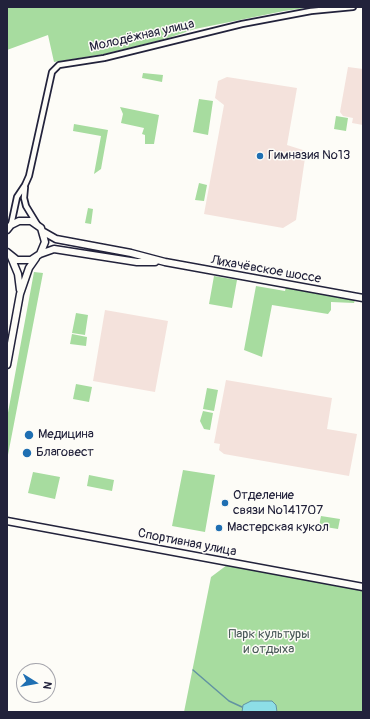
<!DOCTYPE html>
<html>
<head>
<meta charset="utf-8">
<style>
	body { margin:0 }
	#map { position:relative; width:370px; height:719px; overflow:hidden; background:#fdfcf7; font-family:Pangolin,sans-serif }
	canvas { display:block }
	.frame { position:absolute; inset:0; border:8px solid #22223b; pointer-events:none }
	.north { position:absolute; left:16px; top:663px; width:40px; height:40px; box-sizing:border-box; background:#fdfcf7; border:1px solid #a5a5ac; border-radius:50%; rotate:101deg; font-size:11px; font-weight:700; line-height:16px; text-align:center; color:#22223b }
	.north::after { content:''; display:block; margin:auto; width:14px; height:18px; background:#1f6fb2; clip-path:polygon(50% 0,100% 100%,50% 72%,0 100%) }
</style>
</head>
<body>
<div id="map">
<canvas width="370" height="719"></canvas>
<div class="frame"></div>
<div class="north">N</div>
</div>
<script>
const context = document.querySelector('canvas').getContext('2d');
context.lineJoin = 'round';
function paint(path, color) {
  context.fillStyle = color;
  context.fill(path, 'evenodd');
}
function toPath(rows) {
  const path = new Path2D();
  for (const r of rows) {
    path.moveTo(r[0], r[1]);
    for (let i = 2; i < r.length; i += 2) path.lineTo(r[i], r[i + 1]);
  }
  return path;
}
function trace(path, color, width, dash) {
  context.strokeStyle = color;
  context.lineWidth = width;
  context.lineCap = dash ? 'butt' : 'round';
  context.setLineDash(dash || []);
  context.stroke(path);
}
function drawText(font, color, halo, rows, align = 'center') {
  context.font = font + ' Pangolin,sans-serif';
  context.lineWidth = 3;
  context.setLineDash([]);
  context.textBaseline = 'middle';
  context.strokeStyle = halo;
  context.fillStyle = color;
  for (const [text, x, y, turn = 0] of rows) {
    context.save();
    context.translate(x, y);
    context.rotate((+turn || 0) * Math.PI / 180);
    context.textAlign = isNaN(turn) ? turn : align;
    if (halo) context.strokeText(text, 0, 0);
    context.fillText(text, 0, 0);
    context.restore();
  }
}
paint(toPath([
	[348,67,363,69,363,125,352,123,353,118,343,116,340,112],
	[227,77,297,88,287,145,306,151,296,220,283,228,204,214,224,105,215,98,218,81],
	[105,310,168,321,155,392,93,381],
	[226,380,332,398,327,429,357,434,349,476,224,454,219,450,220,444,214,443]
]), '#f4e2dc');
paint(toPath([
	[7,7,313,7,284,11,195,29,165,39,104,54,54,62,48,35,7,50],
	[143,73,163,75,162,82,142,78],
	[199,99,213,101,208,135,193,132],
	[120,107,159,115,154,144,145,144,145,135,142,134,144,128,121,123,123,114],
	[336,116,348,118,346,131,334,129],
	[74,124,108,130,101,169,94,174,101,136,73,131],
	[199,183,207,185,204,201,195,200],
	[88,208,93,209,91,224,85,223],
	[34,272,43,273,7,460,7,418],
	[214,276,237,280,232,308,209,304],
	[256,286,285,291,286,287,355,300,354,303,331,302,331,310,328,314,272,305,262,357,244,350],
	[76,313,88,315,85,335,72,333],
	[72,334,87,337,86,346,70,344],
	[76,384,92,387,89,402,73,399],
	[207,388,218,390,214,411,203,409],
	[203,411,213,413,210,430,204,429,200,421],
	[183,470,215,475,205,532,172,526],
	[33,472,60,477,55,499,28,493],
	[89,475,114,480,112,491,87,486],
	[321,516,340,519,338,529,319,526],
	[227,565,363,590,363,712,184,712,211,577]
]), '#a7dc9f');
const water = toPath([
	[251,701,272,701,276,705,277,712,242,712,243,705,251,701]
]);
paint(water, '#8ddee6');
trace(water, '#6293a2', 1);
trace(toPath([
	[193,670,229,701,242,707]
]), '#6293a2', 1.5);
const street = toPath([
	[25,187,24,198,26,206,37,224],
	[11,225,17,197,25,185,29,176,52,72,59,65,104,58,242,24,311,11,353,7]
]);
const secondary = toPath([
	[7,230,11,225,19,221,31,221,41,228,45,242,40,254,31,260,17,260,7,252],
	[42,231,56,239,131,253,165,262,363,298],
	[40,254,54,249,137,262,155,262],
	[11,257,18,274,20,290],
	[7,365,20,294,29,268,36,258],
	[7,521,363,587]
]);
trace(street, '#22223b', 8);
trace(secondary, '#22223b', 9);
trace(street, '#fdfcf7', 4.5);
trace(secondary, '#fdfcf7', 6);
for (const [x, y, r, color] of [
	[260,156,4,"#1f6fb2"],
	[29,435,5,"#1f6fb2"],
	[27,453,5,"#1f6fb2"],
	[225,503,4,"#1f6fb2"],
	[219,528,4,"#1f6fb2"]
]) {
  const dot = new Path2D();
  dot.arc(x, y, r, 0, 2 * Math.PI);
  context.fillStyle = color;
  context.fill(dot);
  trace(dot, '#fdfcf7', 1.5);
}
drawText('13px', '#22223b', '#fdfcf7', [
	["Молодёжная улица",142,36,-13],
	["Лихачёвское шоссе",266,270,10],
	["Спортивная улица",187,543,11]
]);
drawText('13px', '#22223b', '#fdfcf7', [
	["Гимназия №13",268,156],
	["Медицина",38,435],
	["Благовест",36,453],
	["Отделение",233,496],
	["связи №141707",233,511],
	["Мастерская кукол",227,528]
], 'left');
drawText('13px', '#4a5a59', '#fdfcf7', [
	["Парк культуры",269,635],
	["и отдыха",269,650]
]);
</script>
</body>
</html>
